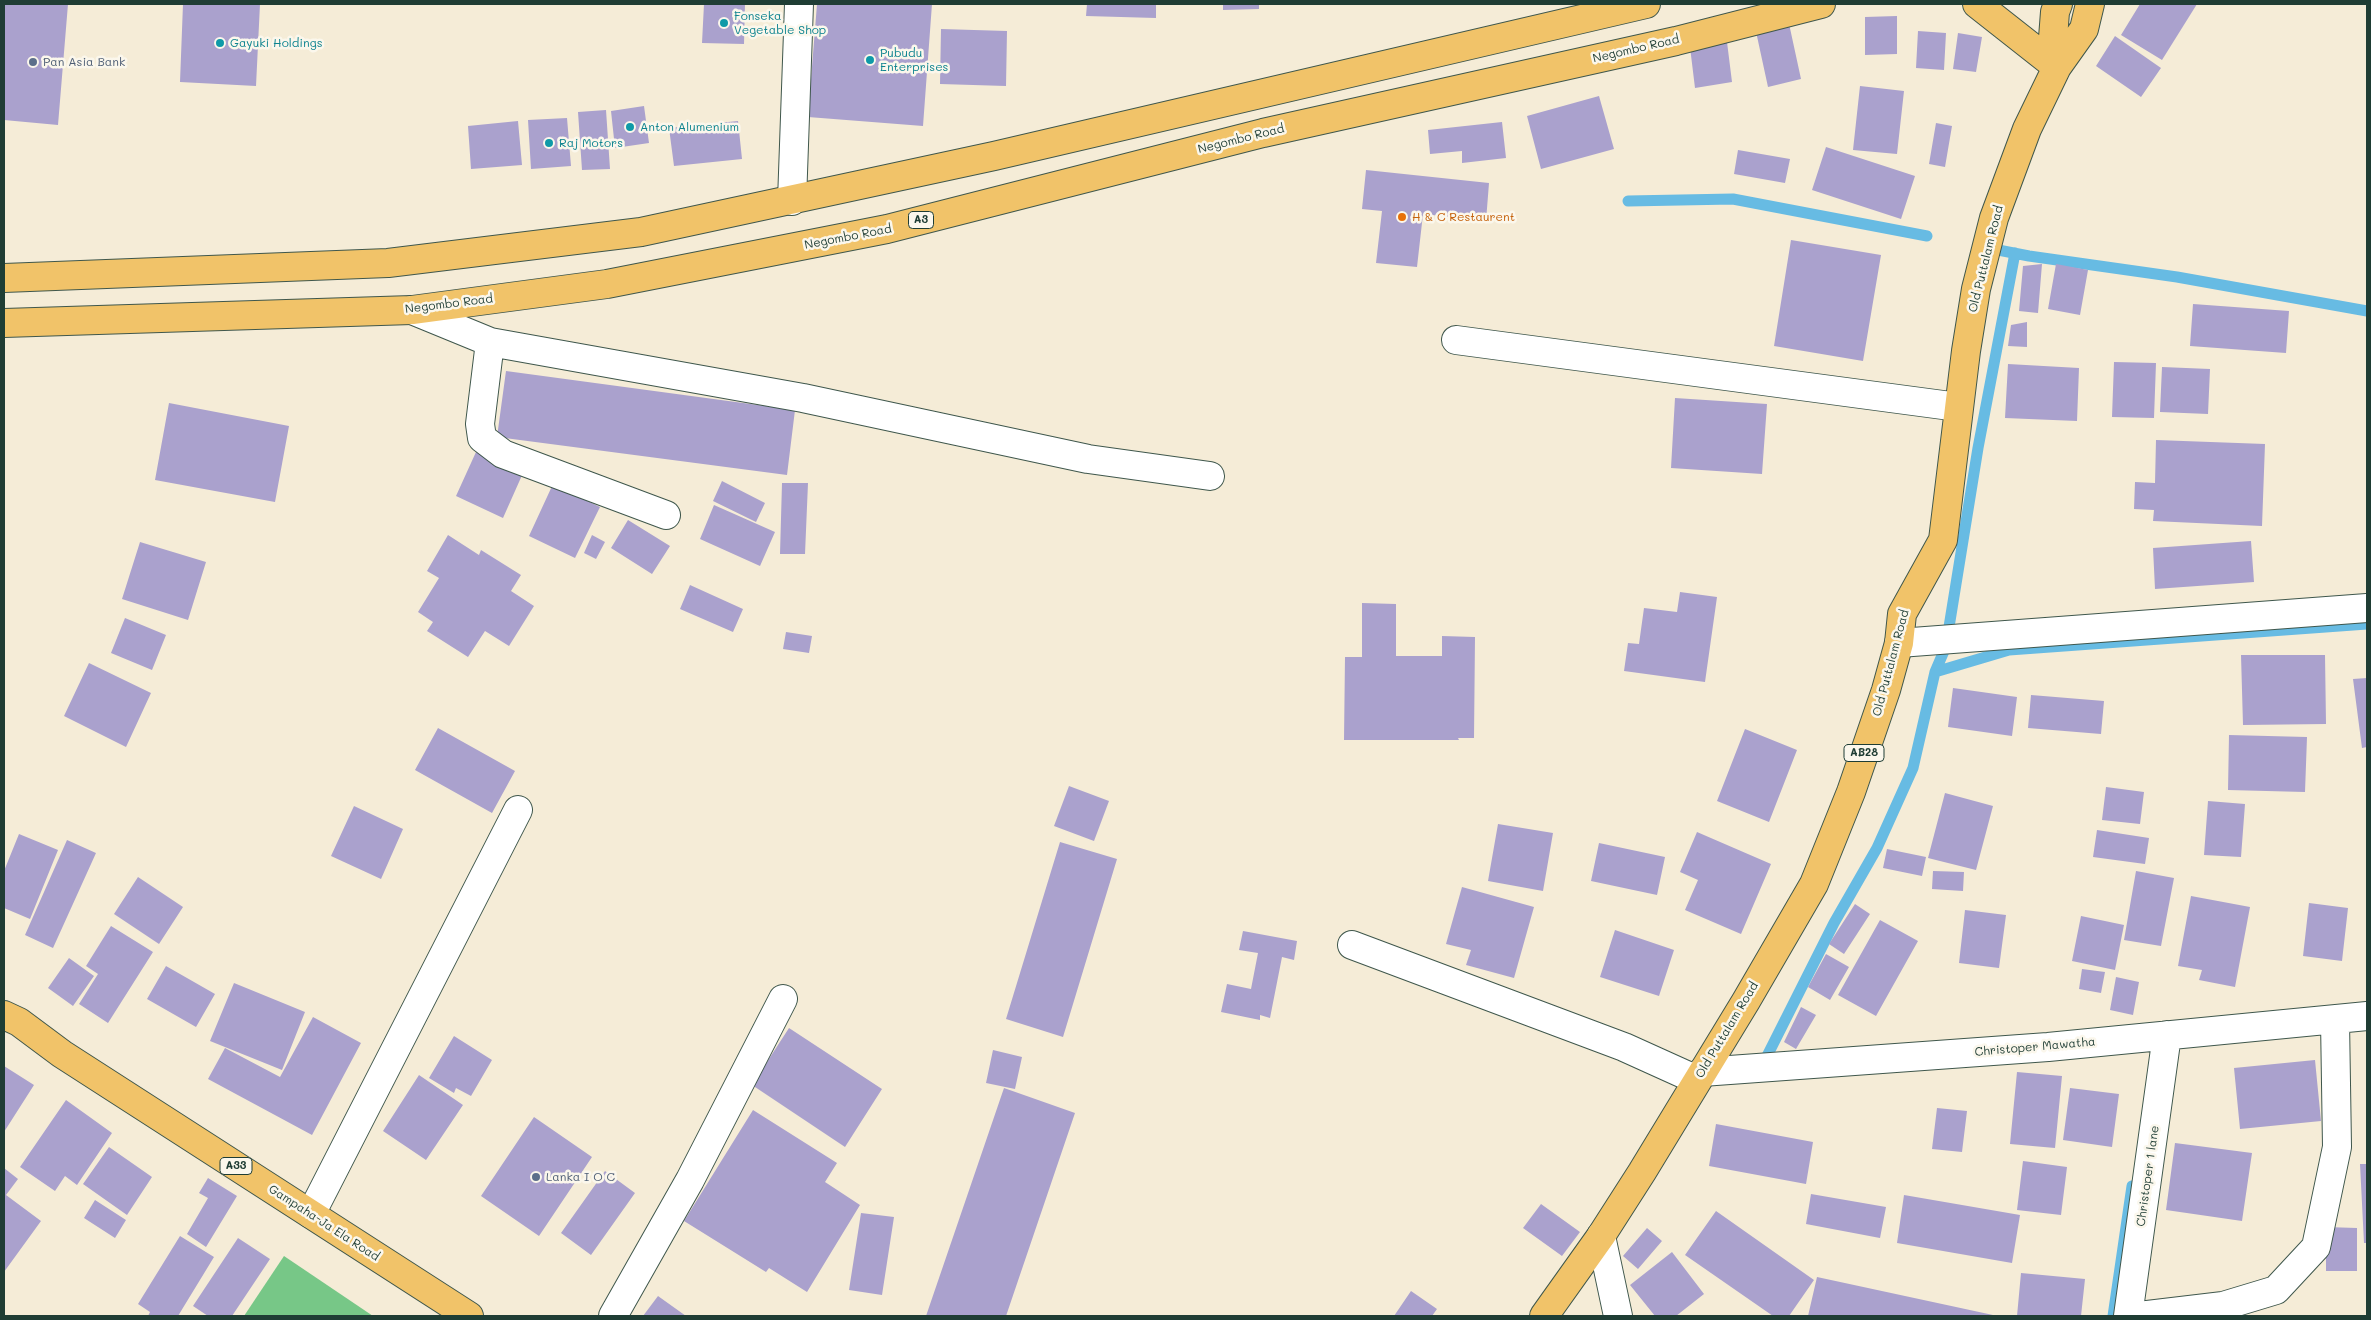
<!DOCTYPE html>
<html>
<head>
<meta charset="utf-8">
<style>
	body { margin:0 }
	#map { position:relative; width:2371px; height:1320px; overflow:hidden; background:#f5ecd7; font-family:Mali,sans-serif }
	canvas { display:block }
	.frame { position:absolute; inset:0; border:5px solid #1f3d34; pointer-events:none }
</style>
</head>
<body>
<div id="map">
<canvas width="2371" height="1320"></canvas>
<div class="frame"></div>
</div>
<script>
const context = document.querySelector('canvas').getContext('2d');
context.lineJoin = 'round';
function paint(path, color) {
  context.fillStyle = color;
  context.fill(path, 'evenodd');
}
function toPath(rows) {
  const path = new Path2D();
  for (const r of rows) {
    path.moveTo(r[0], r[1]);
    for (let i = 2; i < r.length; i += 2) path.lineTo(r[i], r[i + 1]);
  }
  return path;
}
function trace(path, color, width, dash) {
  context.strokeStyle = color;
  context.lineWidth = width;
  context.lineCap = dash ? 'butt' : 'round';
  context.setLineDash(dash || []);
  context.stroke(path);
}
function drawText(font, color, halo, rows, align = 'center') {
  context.font = font + ' Mali,sans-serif';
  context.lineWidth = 5;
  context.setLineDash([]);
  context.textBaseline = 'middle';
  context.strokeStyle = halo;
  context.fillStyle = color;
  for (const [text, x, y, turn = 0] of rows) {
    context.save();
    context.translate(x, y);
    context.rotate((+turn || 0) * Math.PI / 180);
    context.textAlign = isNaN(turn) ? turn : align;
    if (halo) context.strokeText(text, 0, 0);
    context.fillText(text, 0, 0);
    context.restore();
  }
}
paint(toPath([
	[284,1256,373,1316,244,1316]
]), '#77c787');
trace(toPath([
	[1628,201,1733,199,1927,236],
	[1993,249,2029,256,2177,277,2367,311],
	[1949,627,1978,448,2015,253],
	[1935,672,2009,650,2367,624],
	[1762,1066,1834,923,1877,848,1913,768,1935,672,1944,651],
	[2113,1316,2132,1186]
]), '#67bbe3', 11);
paint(toPath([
	[4,4,68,4,58,125,4,120],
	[183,4,260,4,256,86,180,82],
	[704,4,745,4,744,44,702,43],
	[817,4,932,4,923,126,808,117],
	[1087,4,1156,4,1156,18,1086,16],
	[1223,4,1259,4,1259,9,1223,10],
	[2140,4,2197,4,2162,60,2121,35],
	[1897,16,1897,54,1865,55,1865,17],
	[1788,19,1801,79,1768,87,1755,27],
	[941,29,1007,31,1006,86,940,84],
	[1918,31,1946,33,1944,70,1916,68],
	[1958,33,1982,37,1976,72,1953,69],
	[2115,36,2161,68,2141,97,2096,66],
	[1727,42,1732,82,1695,88,1690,47],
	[1860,86,1904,91,1897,154,1853,150],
	[1599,96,1614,149,1541,169,1527,116],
	[644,106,649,143,615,148,611,111],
	[606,110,610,169,582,170,578,112],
	[567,118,571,166,531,169,528,120],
	[518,121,522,165,471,169,468,126],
	[738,121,742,159,674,166,669,128],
	[1502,122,1506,158,1462,163,1462,151,1430,154,1428,130],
	[1936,123,1952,126,1945,167,1929,164],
	[1826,147,1915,176,1901,219,1812,190],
	[1738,150,1790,159,1785,183,1734,174],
	[1366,170,1489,183,1486,221,1423,214,1417,267,1376,263,1382,211,1362,209],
	[1791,240,1881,255,1863,361,1774,346],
	[2042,264,2038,313,2019,311,2023,266],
	[2056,264,2088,270,2080,315,2048,309],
	[2193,304,2289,311,2286,353,2190,346],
	[2027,322,2027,347,2008,346,2011,325],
	[2114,362,2156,363,2154,418,2112,417],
	[2008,364,2079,368,2077,421,2005,418],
	[2162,367,2210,369,2208,414,2160,412],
	[506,371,795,410,787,475,497,437],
	[1675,398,1767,404,1762,474,1671,468],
	[169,403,289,426,275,502,155,480],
	[2156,440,2265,444,2262,526,2153,521,2154,510,2134,509,2135,482,2155,483],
	[476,452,523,473,503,518,456,496],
	[722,481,765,503,756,522,713,501],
	[782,483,808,483,805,554,780,554],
	[553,484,600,507,575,558,529,536],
	[714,505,775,532,760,566,700,539],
	[628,520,670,546,652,574,611,548],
	[448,535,479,555,481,550,521,575,511,591,534,606,509,646,485,631,468,657,427,631,433,622,418,612,439,578,427,571],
	[592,535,605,542,596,559,584,553],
	[2251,541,2254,582,2155,589,2153,548],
	[140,542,206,562,188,620,122,599],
	[690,585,743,609,733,632,680,609],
	[1680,592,1717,597,1705,682,1624,671,1628,643,1639,644,1644,608,1677,612],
	[1362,603,1396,604,1396,656,1442,656,1442,636,1475,637,1474,738,1458,738,1459,740,1344,740,1345,657,1362,657],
	[125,618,166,635,152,670,111,653],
	[786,632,812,636,809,653,783,649],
	[2241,655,2325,655,2326,724,2243,725],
	[89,663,151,693,126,747,64,716],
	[2367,678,2367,747,2362,748,2353,679],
	[1953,688,2017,697,2012,736,1948,727],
	[2031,695,2104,701,2101,734,2028,728],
	[438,728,515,771,492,813,415,770],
	[1745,729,1797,750,1769,822,1717,801],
	[2229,735,2307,737,2305,792,2228,790],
	[1069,786,1109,801,1094,841,1054,826],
	[2106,787,2144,792,2140,824,2102,820],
	[1945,793,1993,806,1976,870,1928,858],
	[2208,801,2245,804,2241,857,2204,855],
	[354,806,403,829,381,879,331,856],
	[1498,824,1553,833,1543,891,1488,881],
	[2097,830,2149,838,2145,864,2093,857],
	[1697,832,1771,864,1741,934,1685,910,1698,880,1680,872],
	[19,834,58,850,30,919,4,908,4,871],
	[67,840,96,853,53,948,25,935],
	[1060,842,1117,859,1063,1037,1006,1019],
	[1599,843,1665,857,1657,895,1591,881],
	[1887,849,1926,857,1922,876,1883,868],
	[1933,871,1964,872,1963,891,1932,889],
	[2136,871,2174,878,2161,946,2124,940],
	[138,877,183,907,159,944,114,914],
	[1462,887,1534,907,1514,978,1466,965,1471,950,1446,944],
	[2191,896,2250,907,2235,987,2199,980,2202,970,2178,966],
	[2309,903,2348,908,2342,961,2303,956],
	[1855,904,1870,914,1844,954,1829,944],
	[1965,910,2006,915,1999,968,1959,963],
	[2081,916,2124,925,2115,970,2072,961],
	[1880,920,1918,941,1876,1016,1838,995],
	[111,926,153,952,108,1023,79,1004,98,974,86,966],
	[1615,930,1674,950,1659,996,1600,977],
	[1243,931,1297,941,1294,960,1282,957,1270,1018,1260,1015,1260,1020,1221,1012,1227,984,1251,989,1258,953,1239,950],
	[1826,954,1849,967,1830,1000,1808,987],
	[69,958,94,976,73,1006,48,988],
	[166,966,215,994,196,1027,147,999],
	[2082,969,2105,972,2101,993,2079,989],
	[2116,977,2139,982,2133,1015,2110,1010],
	[234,983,305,1012,282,1070,210,1041],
	[1801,1007,1816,1015,1796,1049,1784,1042],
	[313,1017,361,1043,312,1135,208,1079,225,1048,280,1077],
	[789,1028,882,1089,845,1147,752,1085],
	[454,1036,492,1060,471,1096,456,1088,454,1093,429,1078],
	[993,1050,1022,1057,1015,1089,986,1083],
	[2315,1060,2321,1121,2240,1129,2234,1068],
	[4,1066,34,1085,4,1132],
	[2017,1072,2062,1076,2055,1148,2010,1144],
	[419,1075,463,1105,426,1160,383,1131],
	[1004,1088,1075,1113,1006,1316,926,1316],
	[2070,1088,2119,1094,2112,1147,2063,1140],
	[66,1100,112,1133,77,1185,65,1176,55,1191,20,1167],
	[1937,1108,1967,1111,1962,1152,1932,1149],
	[753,1110,837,1163,825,1182,860,1205,807,1292,769,1268,766,1272,684,1221],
	[534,1117,592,1157,539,1236,481,1196],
	[1716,1124,1813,1142,1806,1184,1709,1166],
	[2175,1143,2252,1153,2242,1221,2166,1210],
	[109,1147,152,1177,127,1215,83,1184],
	[2023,1161,2067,1167,2061,1215,2017,1210],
	[2360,1164,2367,1164,2367,1243,2364,1243],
	[4,1168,18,1179,6,1195,41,1221,4,1272],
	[605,1171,635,1193,591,1255,561,1233],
	[208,1178,237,1196,206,1247,187,1234,208,1198,199,1193],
	[1811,1194,1886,1207,1880,1238,1806,1224],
	[1904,1195,2020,1215,2012,1263,1897,1243],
	[95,1200,126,1220,115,1238,84,1218],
	[1541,1204,1580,1232,1562,1256,1523,1228],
	[1716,1211,1814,1280,1789,1316,1773,1316,1685,1255],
	[861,1213,894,1217,882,1295,849,1290],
	[2326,1227,2357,1228,2357,1271,2326,1271],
	[1647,1228,1662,1241,1638,1269,1623,1256],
	[180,1236,214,1257,178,1316,148,1316,150,1312,138,1304],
	[238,1238,270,1259,232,1316,208,1316,193,1306],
	[1672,1252,1704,1294,1676,1316,1655,1316,1630,1285],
	[2021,1273,2085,1279,2081,1316,2017,1316],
	[1817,1277,1993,1315,1993,1316,1808,1316],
	[1411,1291,1437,1309,1432,1316,1394,1316],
	[658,1296,686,1316,643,1316]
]), '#aaa1cd');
const minor = toPath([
	[792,201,799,4],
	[412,310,490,342,803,398,1088,459,1210,476],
	[1456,340,1958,407],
	[490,342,480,424,482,438,503,454,666,515],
	[1899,643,2367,608],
	[1352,945,1624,1047,1697,1080],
	[1702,1072,2048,1047,2367,1016],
	[311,1214,518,810],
	[1601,1236,1618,1316],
	[613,1316,690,1180,783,999],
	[2128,1316,2167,1035],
	[2139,1316,2223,1306,2276,1290,2316,1247,2337,1147,2335,1020]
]);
const major = toPath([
	[1977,4,2057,67],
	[2057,67,2053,38,2055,12,2058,4],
	[1544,1316,1601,1236,1642,1172,1746,1001,1814,884,1851,792,1886,690,1899,643,1902,614,1943,540,1966,351,1976,289,1994,218,2027,129,2057,67,2084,29,2090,4]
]);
const highway = toPath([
	[4,278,388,263,641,232,994,156,1646,4],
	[4,323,412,310,607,284,887,229,1263,133,1676,41,1821,4],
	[4,1015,19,1022,62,1054,469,1316]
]);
trace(minor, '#3f574c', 30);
trace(major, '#3f574c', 30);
trace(highway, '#3f574c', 30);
trace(minor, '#fff', 28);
trace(major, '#f1c369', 28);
trace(highway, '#f1c369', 28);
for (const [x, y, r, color] of [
	[724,23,5,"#0f9aa8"],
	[220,43,5,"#0f9aa8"],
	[870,60,5,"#0f9aa8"],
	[33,62,5,"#5c6f8a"],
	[630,127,5,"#0f9aa8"],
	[549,143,5,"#0f9aa8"],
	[1402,217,5,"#e8710a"],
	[536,1177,5,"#5c6f8a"]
]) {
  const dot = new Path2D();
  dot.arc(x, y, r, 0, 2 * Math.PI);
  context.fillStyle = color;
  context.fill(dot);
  trace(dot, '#fbf7ec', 2);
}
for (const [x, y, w] of [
	[921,220,25],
	[1864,753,40],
	[236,1166,32]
]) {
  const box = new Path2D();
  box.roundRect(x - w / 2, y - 8.5, w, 17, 4);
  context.fillStyle = '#fbf7ec';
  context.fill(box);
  trace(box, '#1f3d34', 1);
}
drawText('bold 11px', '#1f3d34', null, [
	["A3",921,220],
	["AB28",1864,753],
	["A33",236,1166]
]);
drawText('12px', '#0d838f', '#fbf7ec', [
	["Fonseka",734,16],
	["Vegetable Shop",734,30],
	["Gayuki Holdings",230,43],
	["Pubudu",880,53],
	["Enterprises",880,67],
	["Anton Alumenium",640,127],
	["Raj Motors",559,143]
], 'left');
drawText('12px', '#1f3d34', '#fbf7ec', [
	["Negombo Road",1636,49,-13],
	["Negombo Road",1241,139,-14],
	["Negombo Road",848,237,-11],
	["Old Puttalam Road",1986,259,-76],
	["Negombo Road",449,304,-7],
	["Old Puttalam Road",1891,663,-75],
	["Old Puttalam Road",1727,1030,-59],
	["Christoper Mawatha",2035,1047,-5],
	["Christoper 1 lane",2148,1176,-82],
	["Gampaha-Ja Ela Road",324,1223,33]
]);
drawText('12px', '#4e5e75', '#fbf7ec', [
	["Pan Asia Bank",43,62],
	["Lanka I O C",546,1177]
], 'left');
drawText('12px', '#c56008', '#fbf7ec', [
	["H & C Restaurent",1412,217]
], 'left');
</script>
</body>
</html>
